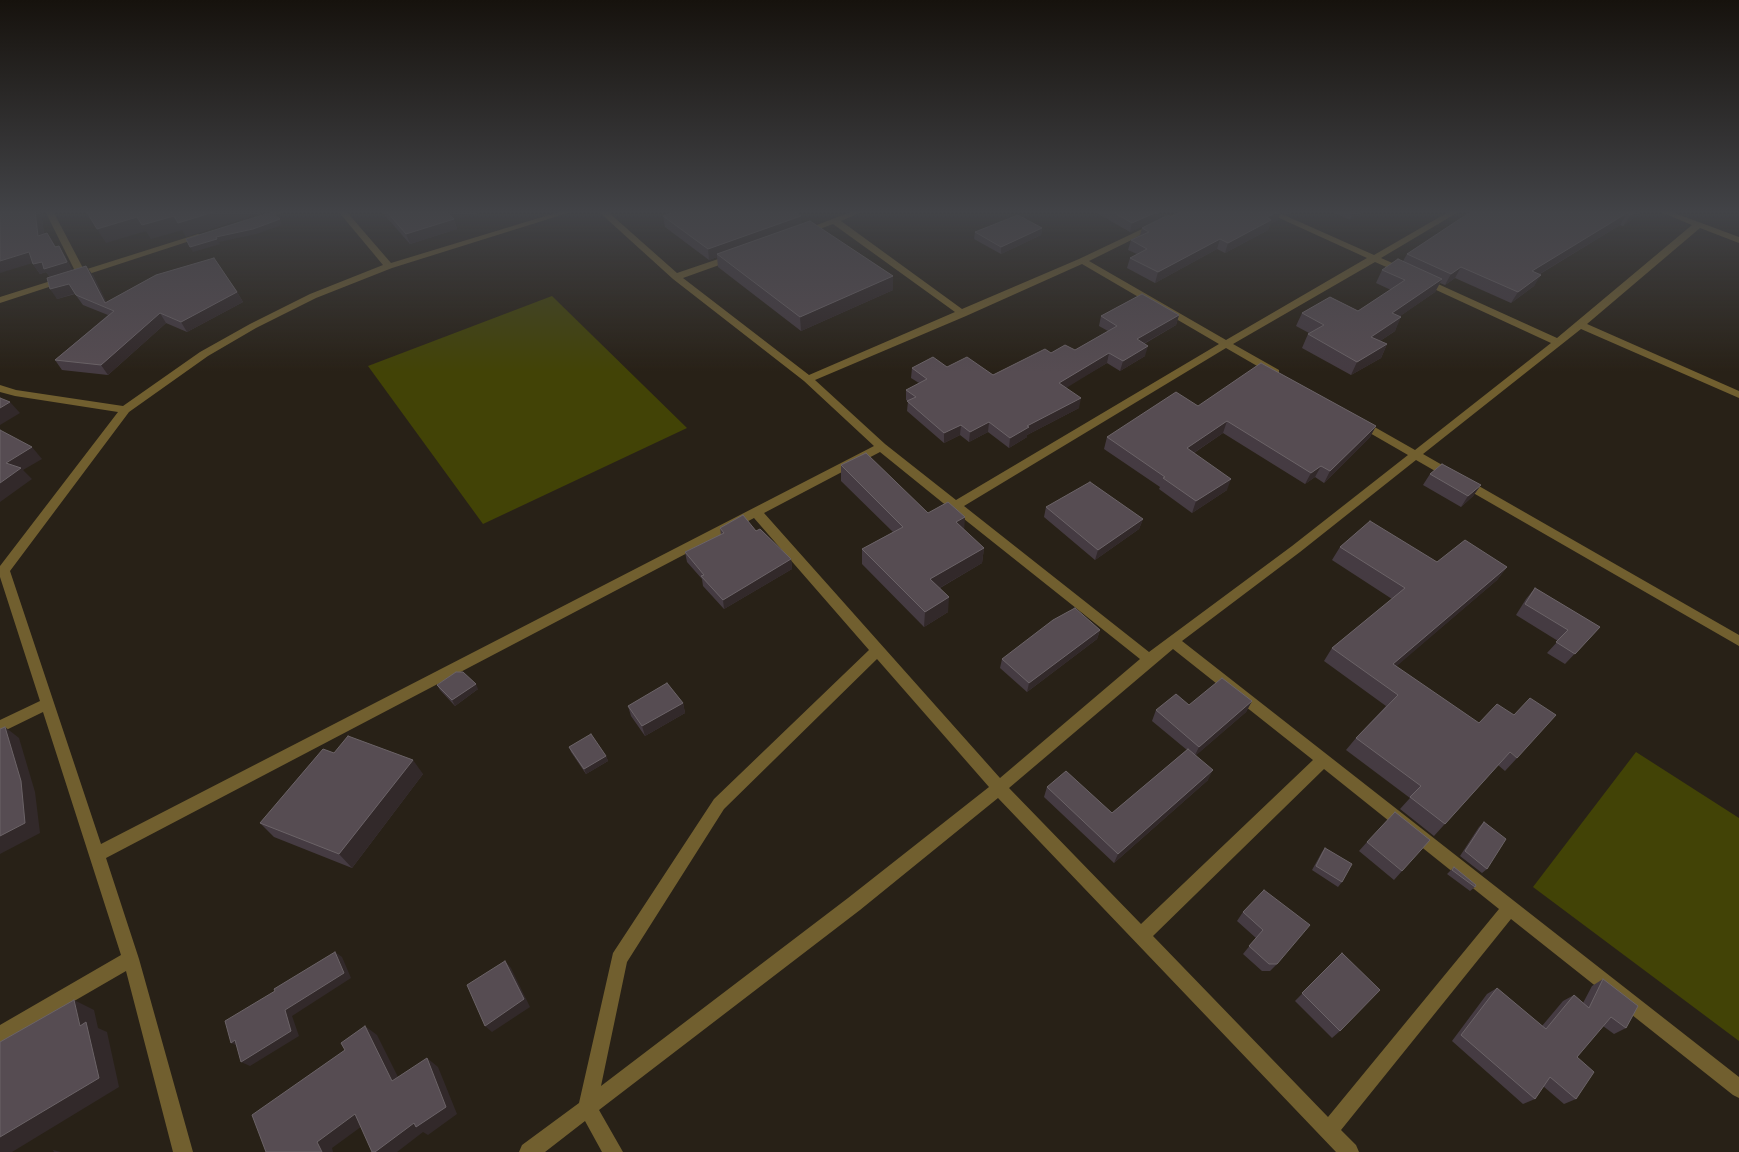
<!DOCTYPE html>
<html>
<head>
<meta charset="utf-8">
<style>
	body { margin:0 }
	canvas { display:block; background:#282117 }
</style>
</head>
<body>
<canvas width="1739" height="1152"></canvas>
<script>
const context = document.querySelector('canvas').getContext('2d');
context.lineJoin = 'round';
function paint(path, color) {
  context.fillStyle = color;
  context.fill(path, 'evenodd');
}
function toPath(rows) {
  const path = new Path2D();
  for (const r of rows) {
    path.moveTo(r[0], r[1]);
    for (let i = 2; i < r.length; i += 2) path.lineTo(r[i], r[i + 1]);
  }
  return path;
}
function trace(path, color, width, dash) {
  context.strokeStyle = color;
  context.lineWidth = width;
  context.lineCap = dash ? 'butt' : 'round';
  context.setLineDash(dash || []);
  context.stroke(path);
}
paint(toPath([
	[552,296,687,428,483,524,368,366],
	[1636,752,1739,818,1739,1041,1533,887]
]), '#424306');
paint(toPath([
	[45,211,53,211,84,270,198,234,205,236,0,303,0,297,76,273,45,211],
	[275,211,287,211,259,221,255,218,275,211],
	[338,211,346,211,391,263,562,211,574,211,392,268,316,298,256,328,208,356,129,412,10,571,101,844,874,446,804,381,673,279,598,211,607,211,677,273,730,255,736,255,736,259,683,278,809,375,955,312,833,224,803,235,799,232,853,211,864,211,841,221,962,309,1079,259,1180,211,1190,211,1089,261,1226,340,1367,258,1264,211,1275,211,1374,255,1450,211,1460,211,1381,258,1406,269,1406,273,1400,273,1375,262,1233,344,1279,370,1279,374,1271,374,1226,348,964,506,1149,652,1292,546,1408,455,1356,425,1355,423,1356,421,1364,421,1415,450,1551,343,1421,283,1421,279,1427,279,1557,338,1692,225,1658,211,1669,211,1739,237,1739,243,1700,228,1587,324,1739,391,1739,398,1581,329,1423,454,1739,635,1739,646,1416,460,1300,552,1182,641,1739,1077,1739,1098,1733,1095,1511,919,1341,1130,1356,1145,1359,1152,1336,1152,998,798,860,910,599,1110,623,1152,602,1152,585,1121,545,1152,519,1152,522,1145,579,1103,613,953,714,799,869,650,754,518,106,858,139,959,193,1152,173,1152,126,971,0,1044,0,1025,121,955,43,712,0,733,0,720,40,701,0,577,0,566,118,412,15,396,0,392,0,385,16,390,123,406,200,352,250,324,310,294,383,265,338,211],
	[1082,264,1219,344,956,500,885,444,815,380,966,316,1082,264],
	[880,452,948,507,950,510,954,511,1140,659,1000,778,764,513,880,452],
	[1173,649,1313,760,1141,924,1009,788,1173,649],
	[877,659,989,787,848,898,601,1086,627,962,724,809,877,659],
	[1324,769,1499,909,1328,1117,1153,936,1324,769]
]), '#715f2f');
paint(toPath([
	[0,211,41,211,44,234,47,233,56,247,65,256,72,270,93,275,106,302,237,292,243,302,187,332,166,323,108,375,62,370,55,360,108,315,83,305,75,294,57,299,50,277,46,272,40,274,33,264],
	[381,211,484,211,454,220,457,229,410,244],
	[678,211,800,211,796,213,801,224,893,276,893,290,801,331,718,267,717,257,709,260,665,227,663,216],
	[1093,211,1159,211,1157,220,1130,232],
	[1184,211,1294,211,1287,215,1281,212,1278,220,1270,224,1268,230,1225,253,1217,249,1155,283,1127,268,1130,258,1137,254,1128,250,1131,240,1140,235,1142,228,1172,217],
	[1328,211,1364,211,1350,220],
	[1643,211,1623,226,1620,225,1540,274,1534,286,1511,303,1455,278,1445,285,1440,283,1435,292,1400,316,1395,331,1380,341,1387,344,1381,358,1351,375,1302,348,1308,334,1309,333,1296,326,1302,313,1358,311,1391,290,1376,283,1382,270,1403,261,1407,254,1490,212],
	[1042,228,1041,235,1001,254,974,239,975,232],
	[1179,315,1176,325,1144,344,1145,356,1120,371,1107,363,1066,387,1079,408,1027,435,1027,437,1009,448,988,432,969,442,960,435,944,443,907,411,908,401,906,400,906,390,919,383,911,378,912,368,947,367,993,375,1051,353,1075,350,1108,331,1099,326,1101,316],
	[1198,406,1376,426,1370,437,1324,483,1315,477,1305,484,1223,433,1194,453,1227,490,1192,513,1159,489,1160,487,1104,449,1107,437],
	[841,465,928,513,964,530,984,548,982,563,940,588,948,612,924,627,862,564,862,549,893,532,841,481],
	[1430,474,1481,485,1473,496,1461,507,1423,485],
	[1046,507,1143,519,1139,529,1095,560,1044,517],
	[720,528,756,531,791,559,792,569,724,609,703,586,702,579,687,562,685,552,721,535],
	[1340,547,1437,562,1507,567,1497,580,1396,666,1517,758,1505,771,1498,765,1434,836,1400,809,1410,798,1346,750,1356,738,1386,706,1324,661,1332,648,1392,599,1332,560],
	[1535,588,1600,627,1565,664,1547,653,1558,641,1516,615,1526,599],
	[1100,630,1097,639,1027,692,1000,668,1002,659],
	[437,685,478,689,455,706,440,690],
	[1252,701,1246,712,1196,755,1208,780,1114,863,1044,797,1047,787,1112,813,1187,750,1152,721,1156,710,1189,705],
	[683,703,685,713,645,736,631,716,628,706],
	[569,747,606,756,608,761,586,774,571,752],
	[334,753,423,774,352,868,274,837,260,823],
	[1484,822,1487,869,1482,873,1460,856,1479,827],
	[1367,842,1402,871,1394,880,1359,851],
	[1325,848,1342,882,1338,887,1312,870,1322,852],
	[1454,867,1475,887,1470,891,1447,874],
	[1264,890,1277,964,1270,971,1262,971,1243,954,1256,938,1237,921,1243,912],
	[1342,953,1340,1031,1332,1038,1295,1001],
	[1603,979,1626,1028,1614,1034,1603,1026,1577,1057,1576,1099,1564,1104,1543,1086,1535,1099,1523,1104,1452,1041,1487,994,1497,988,1542,1026,1563,1001,1574,995,1583,1003,1592,986]
]), '#453b42');
paint(toPath([
	[35,211,41,211,45,245,38,236],
	[217,211,268,211,186,237,182,230,151,239,142,225,174,216],
	[449,211,484,211,454,220,457,229,410,244,406,234],
	[498,211,506,211,498,213],
	[1159,211,1157,220,1130,232,1132,223],
	[1279,211,1281,211,1278,220,1270,224,1268,230,1225,253,1228,243,1267,217],
	[1288,211,1294,211,1287,215],
	[1353,211,1364,211,1350,220],
	[1636,211,1643,211,1623,226,1631,215],
	[1627,213,1620,225,1526,282,1532,271],
	[801,216,802,227,717,254,717,257,709,260,708,249],
	[137,217,146,231,106,243,97,229],
	[280,219,282,225,256,234,219,242,216,237],
	[1042,228,1041,235,1001,254,1001,247],
	[217,239,220,244,193,252,190,247],
	[1220,239,1217,249,1155,283,1158,272],
	[59,246,65,256,73,272,51,279,46,272,40,274,33,264],
	[29,252,36,262,0,273,0,261],
	[86,266,93,275,110,309,105,303],
	[1461,267,1455,278,1445,285,1451,274],
	[1541,275,1534,286,1511,303,1518,292],
	[893,276,893,290,801,331,800,317],
	[1442,279,1435,292,1386,326,1392,313],
	[69,284,76,293,57,299,50,289],
	[237,292,243,302,187,332,181,322],
	[160,313,166,323,108,375,101,365],
	[1179,315,1176,325,1134,349,1137,339],
	[1401,317,1395,331,1365,351,1371,337],
	[1387,344,1381,358,1351,375,1357,362],
	[1148,346,1145,356,1120,371,1123,361],
	[1109,353,1107,363,1058,393,1059,383],
	[1081,398,1079,408,1027,435,1027,437,1009,448,1010,438,1027,426],
	[10,402,20,413,0,425,0,408],
	[1227,421,1223,433,1183,460,1187,448],
	[989,422,988,432,969,442,970,432],
	[961,425,960,435,944,443,944,433],
	[1376,426,1370,437,1324,483,1330,471],
	[32,447,42,459,23,470,32,479,0,502,0,483,6,463],
	[1321,466,1315,477,1305,484,1311,473],
	[1231,479,1227,490,1192,513,1196,501],
	[1481,485,1473,496,1461,507,1468,496],
	[965,517,964,532,956,522],
	[1143,519,1139,529,1095,560,1098,550],
	[984,548,982,563,929,594,930,579],
	[791,559,792,569,724,609,723,600],
	[1507,567,1497,580,1384,677,1393,664],
	[949,597,948,612,924,627,925,612],
	[1100,630,1097,639,1027,692,1029,683],
	[476,684,478,689,455,706,452,700],
	[1252,701,1246,712,1194,757,1199,747],
	[683,703,685,713,645,736,642,726],
	[5,727,19,738,35,792,40,833,0,854,0,836],
	[606,756,608,761,586,774,584,769],
	[413,760,423,774,352,868,339,854],
	[1213,770,1208,780,1114,863,1118,854],
	[335,952,342,957,351,978,292,1016,299,1036,250,1066,241,1062],
	[505,961,511,968,530,1007,492,1032,485,1026],
	[74,1000,94,1010,98,1028,107,1032,119,1087,12,1152,0,1152,0,1137,80,1026],
	[365,1026,377,1035,404,1089,392,1081],
	[235,1040,240,1047,231,1043],
	[427,1058,438,1067,457,1114,428,1135,423,1132,397,1152,375,1152],
	[355,1114,369,1121,332,1148,333,1152,322,1152,317,1142],
	[53,1150,61,1152,54,1152]
]), '#32292a');
const building = toPath([
	[0,211,35,211,38,236,47,233,55,247,59,246,67,262,44,269,42,262,33,264,29,252,0,261,0,211],
	[86,211,217,211,178,223,174,216,142,225,137,217,97,229,86,211],
	[386,211,449,211,447,212,454,219,406,234,386,211],
	[678,211,793,211,801,216,708,249,663,216,678,211],
	[1111,211,1159,211,1132,223,1111,211],
	[1184,211,1279,211,1267,217,1271,220,1228,243,1220,239,1158,272,1130,258,1147,249,1131,240,1149,232,1142,228,1168,215,1172,217,1184,211],
	[1472,211,1488,211,1490,212,1492,211,1636,211,1631,215,1627,213,1532,271,1541,275,1518,292,1461,267,1451,274,1407,254,1472,211],
	[272,212,280,219,253,229,216,237,217,239,190,247,186,239,272,212],
	[1018,215,1042,228,1001,247,975,232,1018,215],
	[810,221,893,276,800,317,717,254,810,221],
	[214,258,237,292,181,322,160,313,101,365,55,360,114,311,76,295,69,284,50,289,47,278,86,266,105,303,156,275,214,258],
	[1398,259,1442,279,1392,313,1401,317,1371,337,1387,344,1357,362,1308,334,1324,325,1302,313,1330,297,1358,311,1405,280,1382,270,1398,259],
	[1142,294,1179,315,1137,339,1148,346,1123,361,1109,353,1059,383,1081,398,1027,426,1029,427,1010,438,989,422,970,432,961,425,944,433,907,401,916,397,906,390,927,379,912,368,933,357,947,367,967,357,993,375,1045,349,1051,353,1065,345,1075,350,1117,326,1101,316,1142,294],
	[1261,363,1376,426,1330,471,1321,466,1311,473,1227,421,1187,448,1231,479,1196,501,1163,478,1165,477,1107,437,1176,392,1198,406,1261,363],
	[0,398,10,402,0,408,0,398],
	[0,430,32,447,6,463,21,468,0,483,0,430],
	[866,453,928,513,948,502,965,517,956,522,984,548,930,579,949,597,925,612,862,549,903,527,841,465,866,453],
	[1442,464,1481,485,1468,496,1430,474,1442,464],
	[1090,482,1143,519,1098,550,1046,507,1090,482],
	[743,515,756,531,760,529,791,559,723,600,701,576,704,575,685,552,724,533,720,528,743,515],
	[1370,521,1437,562,1465,540,1507,567,1393,664,1479,723,1497,704,1514,715,1530,698,1556,715,1517,758,1510,752,1445,824,1410,797,1421,786,1356,738,1398,695,1332,648,1405,588,1340,547,1370,521],
	[1535,588,1600,627,1575,654,1556,642,1568,630,1525,604,1535,588],
	[1075,608,1100,630,1029,683,1002,659,1053,620,1075,608],
	[456,672,463,672,476,684,452,700,437,685,456,672],
	[1222,678,1252,701,1199,747,1156,710,1176,694,1189,705,1222,678],
	[667,683,683,703,642,726,628,706,667,683],
	[5,727,21,781,25,823,0,836,0,729,5,727],
	[591,734,606,756,584,769,569,747,591,734],
	[348,736,413,760,339,854,260,823,323,749,334,753,348,736],
	[1188,749,1213,770,1118,854,1047,787,1066,771,1112,813,1188,749],
	[1395,812,1430,840,1402,871,1367,842,1395,812],
	[1484,822,1506,839,1487,869,1465,851,1484,822],
	[1325,848,1352,864,1342,882,1316,866,1325,848],
	[1454,867,1476,885,1475,887,1452,870,1454,867],
	[1264,890,1310,925,1277,964,1269,964,1249,946,1263,930,1243,912,1264,890],
	[335,952,344,973,285,1010,291,1031,241,1062,235,1040,231,1043,225,1021,275,991,274,989,335,952],
	[1342,953,1380,990,1340,1031,1302,993,1342,953],
	[505,961,524,999,485,1026,467,985,505,961],
	[1603,979,1638,1006,1626,1028,1611,1017,1577,1057,1594,1072,1576,1099,1550,1077,1535,1099,1461,1035,1497,988,1546,1029,1574,995,1589,1008,1603,979],
	[74,1000,80,1026,86,1022,99,1078,0,1137,0,1042,74,1000],
	[365,1026,392,1081,427,1058,446,1107,416,1127,414,1123,375,1152,372,1152,355,1114,317,1142,322,1152,266,1152,252,1115,345,1050,341,1043,365,1026]
]);
paint(building, '#564c52');
trace(building, '#6b6367', 1);
const sky = context.createLinearGradient(0, 0, 0, 372);
sky.addColorStop(0, '#16120d');
sky.addColorStop(0.57, '#424347');
sky.addColorStop(1, '#42434700');
context.fillStyle = sky;
context.fillRect(0, 0, 1739, 372);
</script>
</body>
</html>
